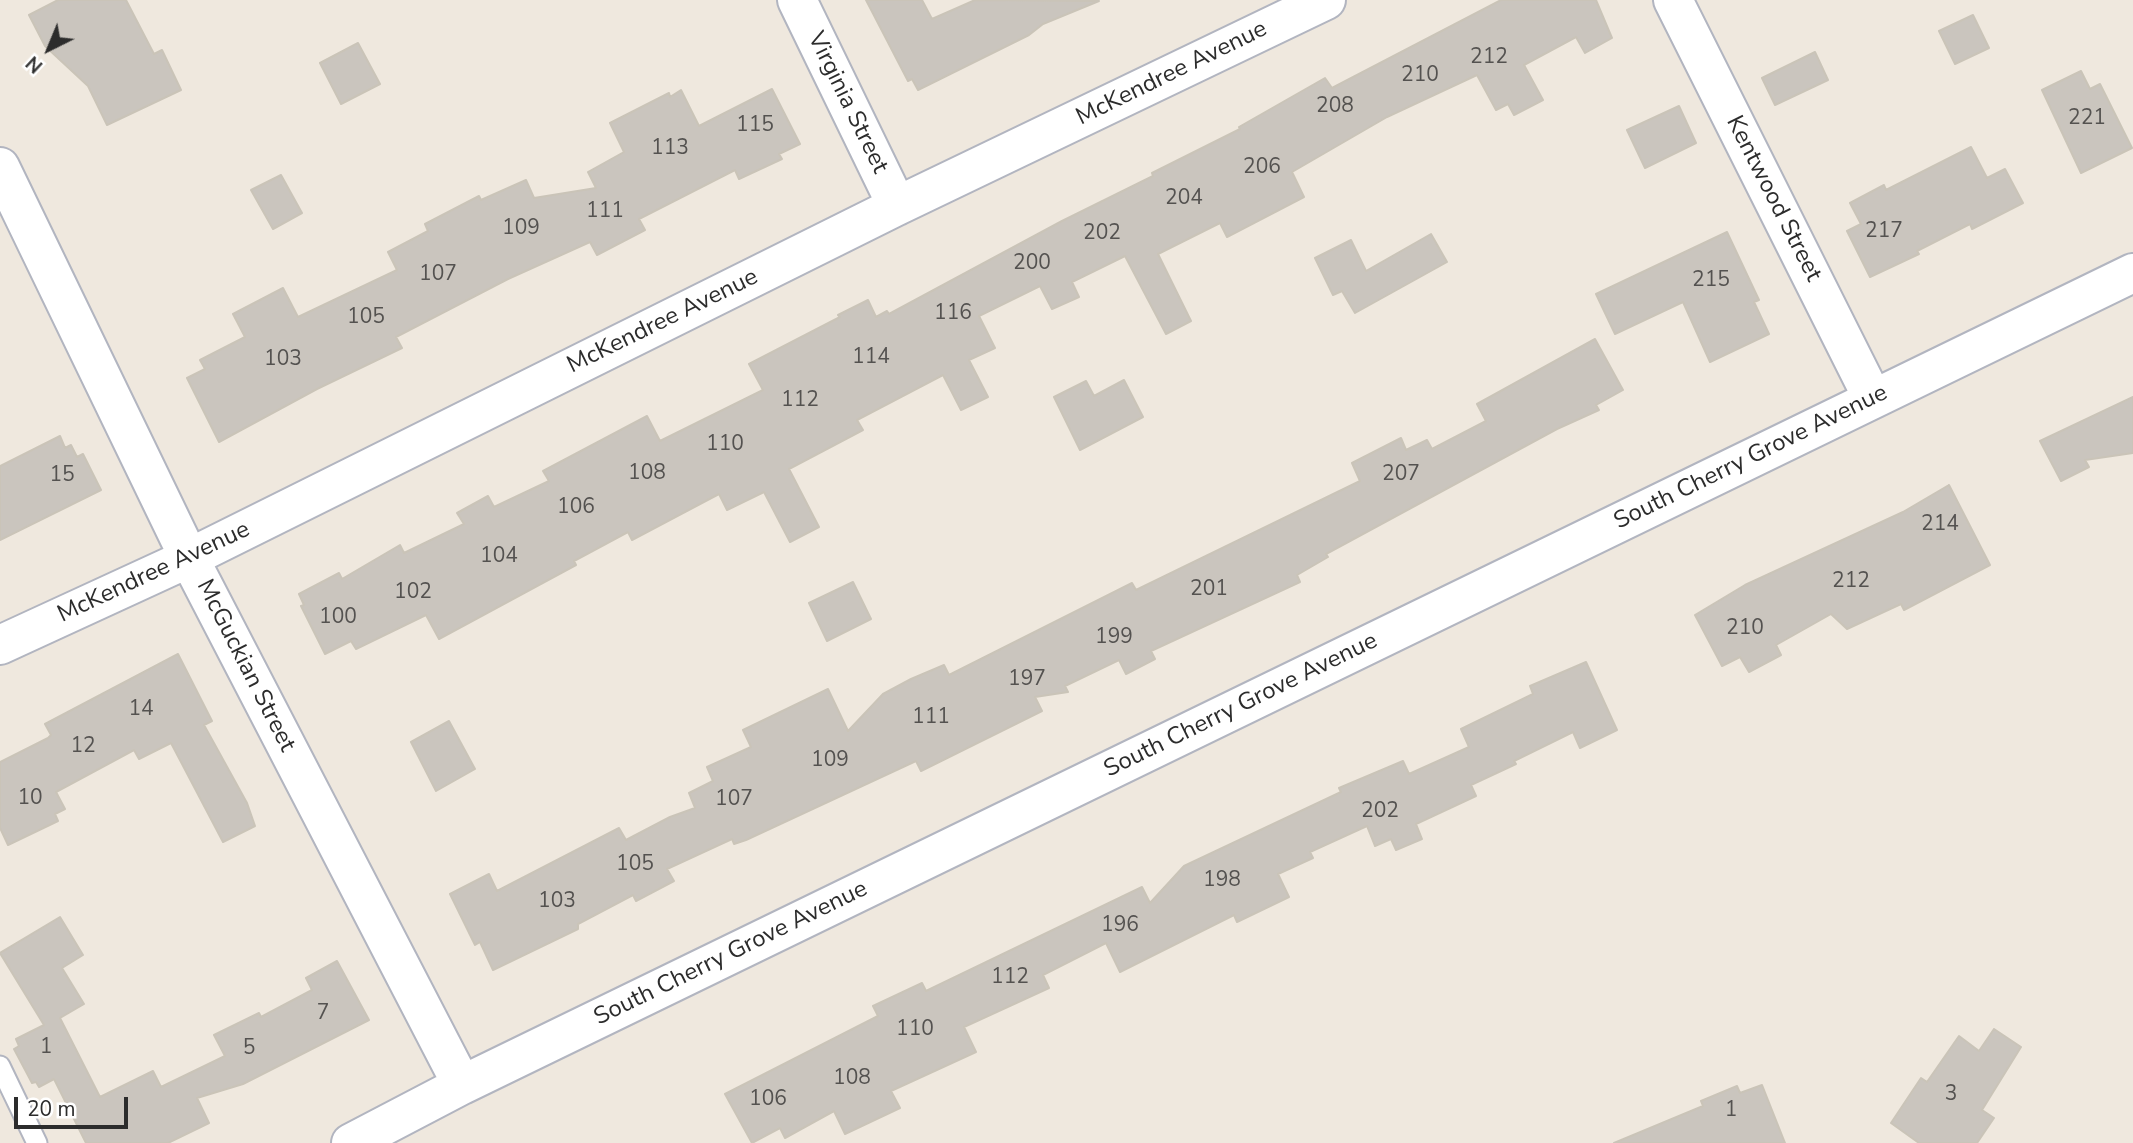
<!DOCTYPE html>
<html>
<head>
<meta charset="utf-8">
<style>
	body { margin:0 }
	#map { position:relative; width:2133px; height:1143px; overflow:hidden; background:#efe8de; font-family:"Nunito Sans",sans-serif }
	canvas { display:block }
	.north { position:absolute; left:14px; top:14px; width:70px; height:70px; -webkit-text-stroke:5px #fff; paint-order:stroke; rotate:223deg; font-size:19px; font-weight:700; line-height:28px; text-align:center; color:#2c2c2c }
	.north::after { content:''; display:block; margin:auto; width:24px; height:32px; background:#2c2c2c; clip-path:polygon(50% 0,100% 100%,50% 72%,0 100%) }
	.scale { position:absolute; left:14px; top:1097px; width:114px; height:32px; box-sizing:border-box; border:4px solid #2c2c2c; border-top:0; padding-left:9px; font-size:21px; line-height:24px; white-space:nowrap; color:#2c2c2c; -webkit-text-stroke:5px #fff; paint-order:stroke }
</style>
</head>
<body>
<div id="map">
<canvas width="2133" height="1143"></canvas>
<div class="north">N</div>
<div class="scale">20 m</div>
</div>
<script>
const context = document.querySelector('canvas').getContext('2d');
context.lineJoin = 'round';
function paint(path, color) {
  context.fillStyle = color;
  context.fill(path, 'evenodd');
}
function toPath(rows) {
  const path = new Path2D();
  for (const r of rows) {
    path.moveTo(r[0], r[1]);
    for (let i = 2; i < r.length; i += 2) path.lineTo(r[i], r[i + 1]);
  }
  return path;
}
function trace(path, color, width, dash) {
  context.strokeStyle = color;
  context.lineWidth = width;
  context.lineCap = dash ? 'butt' : 'round';
  context.setLineDash(dash || []);
  context.stroke(path);
}
function drawText(font, color, halo, rows, align = 'center') {
  context.font = font + ' "Nunito Sans",sans-serif';
  context.lineWidth = 5;
  context.setLineDash([]);
  context.textBaseline = 'middle';
  context.strokeStyle = halo;
  context.fillStyle = color;
  for (const [text, x, y, turn = 0] of rows) {
    context.save();
    context.translate(x, y);
    context.rotate((+turn || 0) * Math.PI / 180);
    context.textAlign = isNaN(turn) ? turn : align;
    if (halo) context.strokeText(text, 0, 0);
    context.fillText(text, 0, 0);
    context.restore();
  }
}
const building = toPath([
	[58,0,126,0,154,54,162,50,181,90,107,125,88,86,45,46,29,15,58,0],
	[866,0,922,0,932,19,975,0,1099,1,1043,24,1029,35,918,90,912,79,908,81,866,0],
	[1501,0,1596,0,1612,38,1585,53,1576,37,1524,65,1543,100,1514,115,1508,104,1496,110,1477,75,1387,117,1292,172,1304,197,1227,237,1220,223,1158,254,1191,321,1166,334,1125,256,1072,282,1079,297,1052,309,1040,286,979,316,995,348,969,360,988,397,961,410,943,375,857,420,863,430,789,469,819,527,790,542,764,492,727,510,719,494,632,540,628,532,574,561,576,565,439,639,426,615,356,649,351,641,325,654,301,606,304,605,299,594,339,573,342,579,400,545,404,553,464,524,457,513,488,496,494,507,549,481,543,471,647,416,660,441,763,390,749,364,840,317,838,315,868,300,876,317,887,311,889,314,1062,221,1153,176,1152,173,1240,129,1239,127,1325,78,1332,88,1501,0],
	[1973,15,1989,48,1955,64,1939,31,1973,15],
	[358,43,380,84,341,104,320,63,358,43],
	[1815,52,1828,80,1775,105,1762,78,1815,52],
	[2081,71,2090,89,2100,84,2132,148,2081,173,2042,90,2081,71],
	[772,89,800,144,779,154,782,159,739,179,735,170,639,219,645,230,597,255,590,242,508,279,396,337,402,348,317,389,219,442,187,378,205,369,200,360,245,337,233,314,283,288,298,317,397,270,388,252,428,231,425,224,479,196,481,200,526,180,534,198,596,188,588,172,624,152,610,123,669,93,670,97,681,90,699,126,772,89],
	[1679,106,1696,143,1645,168,1627,130,1679,106],
	[1971,147,1987,178,2005,169,2023,203,1972,229,1970,224,1917,251,1919,254,1870,277,1847,231,1861,224,1850,203,1884,185,1886,190,1971,147],
	[281,175,302,213,273,229,251,190,281,175],
	[1727,232,1759,300,1754,302,1769,334,1710,362,1683,302,1615,334,1596,294,1727,232],
	[1431,234,1447,262,1355,313,1342,291,1333,295,1315,258,1351,240,1366,271,1431,234],
	[1595,339,1623,390,1596,405,1599,410,1557,429,1326,554,1328,557,1297,575,1300,582,1151,651,1155,659,1126,674,1119,660,1065,686,1068,692,1035,697,1042,711,921,771,916,761,746,840,734,844,732,839,667,869,674,881,636,901,633,895,578,924,578,929,493,970,480,942,475,945,450,894,489,874,497,891,619,828,626,840,670,817,695,808,689,793,713,781,707,767,751,747,743,730,828,689,848,731,883,694,911,679,944,665,949,675,1132,583,1136,590,1360,481,1352,463,1401,438,1406,450,1427,440,1432,449,1486,421,1477,404,1595,339],
	[1124,380,1143,417,1080,450,1054,397,1086,381,1094,396,1124,380],
	[2133,397,2133,453,2085,460,2089,467,2061,481,2040,441,2133,397],
	[60,436,65,448,71,445,77,457,83,454,101,490,0,540,0,466,60,436],
	[1949,485,1990,565,1904,610,1901,604,1847,629,1831,614,1776,645,1781,655,1749,672,1740,657,1722,666,1695,615,1745,585,1903,512,1949,485],
	[853,582,871,619,827,641,809,603,853,582],
	[178,654,212,721,204,725,247,803,255,826,223,842,171,743,139,759,134,750,56,792,65,809,55,814,58,821,8,845,0,828,0,762,48,738,51,735,45,724,178,654],
	[1586,662,1617,730,1580,748,1573,732,1514,761,1516,764,1471,785,1476,796,1416,824,1422,839,1396,850,1391,839,1375,846,1367,826,1310,852,1313,858,1278,874,1289,897,1237,922,1234,915,1120,972,1106,943,1043,975,1049,988,964,1027,976,1052,891,1091,900,1108,845,1134,834,1111,785,1138,780,1128,752,1143,725,1094,878,1016,873,1006,922,983,926,991,1142,887,1150,903,1184,866,1341,792,1339,788,1403,761,1409,774,1469,747,1461,729,1533,694,1530,686,1586,662],
	[449,721,475,769,436,791,411,742,449,721],
	[60,917,83,955,62,968,84,1004,60,1018,100,1097,153,1071,161,1087,225,1056,214,1035,259,1013,261,1017,312,990,306,978,337,961,369,1020,243,1084,197,1098,209,1123,168,1143,86,1143,54,1079,39,1087,36,1082,32,1083,14,1049,19,1046,16,1039,44,1025,0,953,60,917],
	[1994,1029,2021,1047,1982,1110,1994,1118,1977,1143,1919,1143,1891,1123,1921,1078,1927,1082,1959,1036,1979,1051,1994,1029],
	[1762,1085,1785,1143,1614,1143,1703,1106,1701,1101,1737,1086,1740,1093,1762,1085]
]);
paint(building, '#cac5be');
trace(building, '#cac4b8', 2);
const lane = toPath([
	[0,1066,37,1143]
]);
const street = toPath([
	[797,0,897,206],
	[1673,0,1873,399],
	[0,167,189,558,462,1085],
	[0,645,189,558,897,206,1326,0],
	[351,1143,462,1085,2133,273]
]);
trace(lane, '#b2b5c0', 23);
trace(street, '#b2b5c0', 42);
trace(lane, '#fff', 19);
trace(street, '#fff', 38);
drawText('21px', '#545250', null, [
	["212",1489,58],
	["210",1420,76],
	["208",1335,107],
	["221",2087,119],
	["115",755,126],
	["113",670,149],
	["206",1262,168],
	["204",1184,199],
	["111",605,212],
	["109",521,229],
	["217",1884,232],
	["202",1102,234],
	["200",1032,264],
	["107",438,275],
	["215",1711,281],
	["116",953,314],
	["105",366,318],
	["114",871,358],
	["103",283,360],
	["112",800,401],
	["110",725,445],
	["108",647,474],
	["207",1401,475],
	["15",62,476],
	["106",576,508],
	["214",1940,525],
	["104",499,557],
	["212",1851,582],
	["201",1209,590],
	["102",413,593],
	["100",338,618],
	["210",1745,629],
	["199",1114,638],
	["197",1027,680],
	["14",141,710],
	["111",931,718],
	["12",83,747],
	["109",830,761],
	["10",30,799],
	["107",734,800],
	["202",1380,812],
	["105",635,865],
	["198",1222,881],
	["103",557,902],
	["196",1120,926],
	["112",1010,978],
	["7",323,1014],
	["110",915,1030],
	["1",46,1048],
	["5",249,1049],
	["108",852,1079],
	["3",1951,1095],
	["106",768,1100],
	["1",1731,1111]
]);
drawText('24px', '#2c2c2c', '#fff', [
	["McKendree Avenue",1172,74,-26],
	["Virginia Street",847,103,64],
	["Kentwood Street",1773,199,63],
	["McKendree Avenue",663,322,-26],
	["South Cherry Grove Avenue",1751,458,-26],
	["McKendree Avenue",154,573,-25],
	["McGuckian Street",245,666,63],
	["South Cherry Grove Avenue",1241,706,-26],
	["South Cherry Grove Avenue",731,954,-26]
]);
</script>
</body>
</html>
